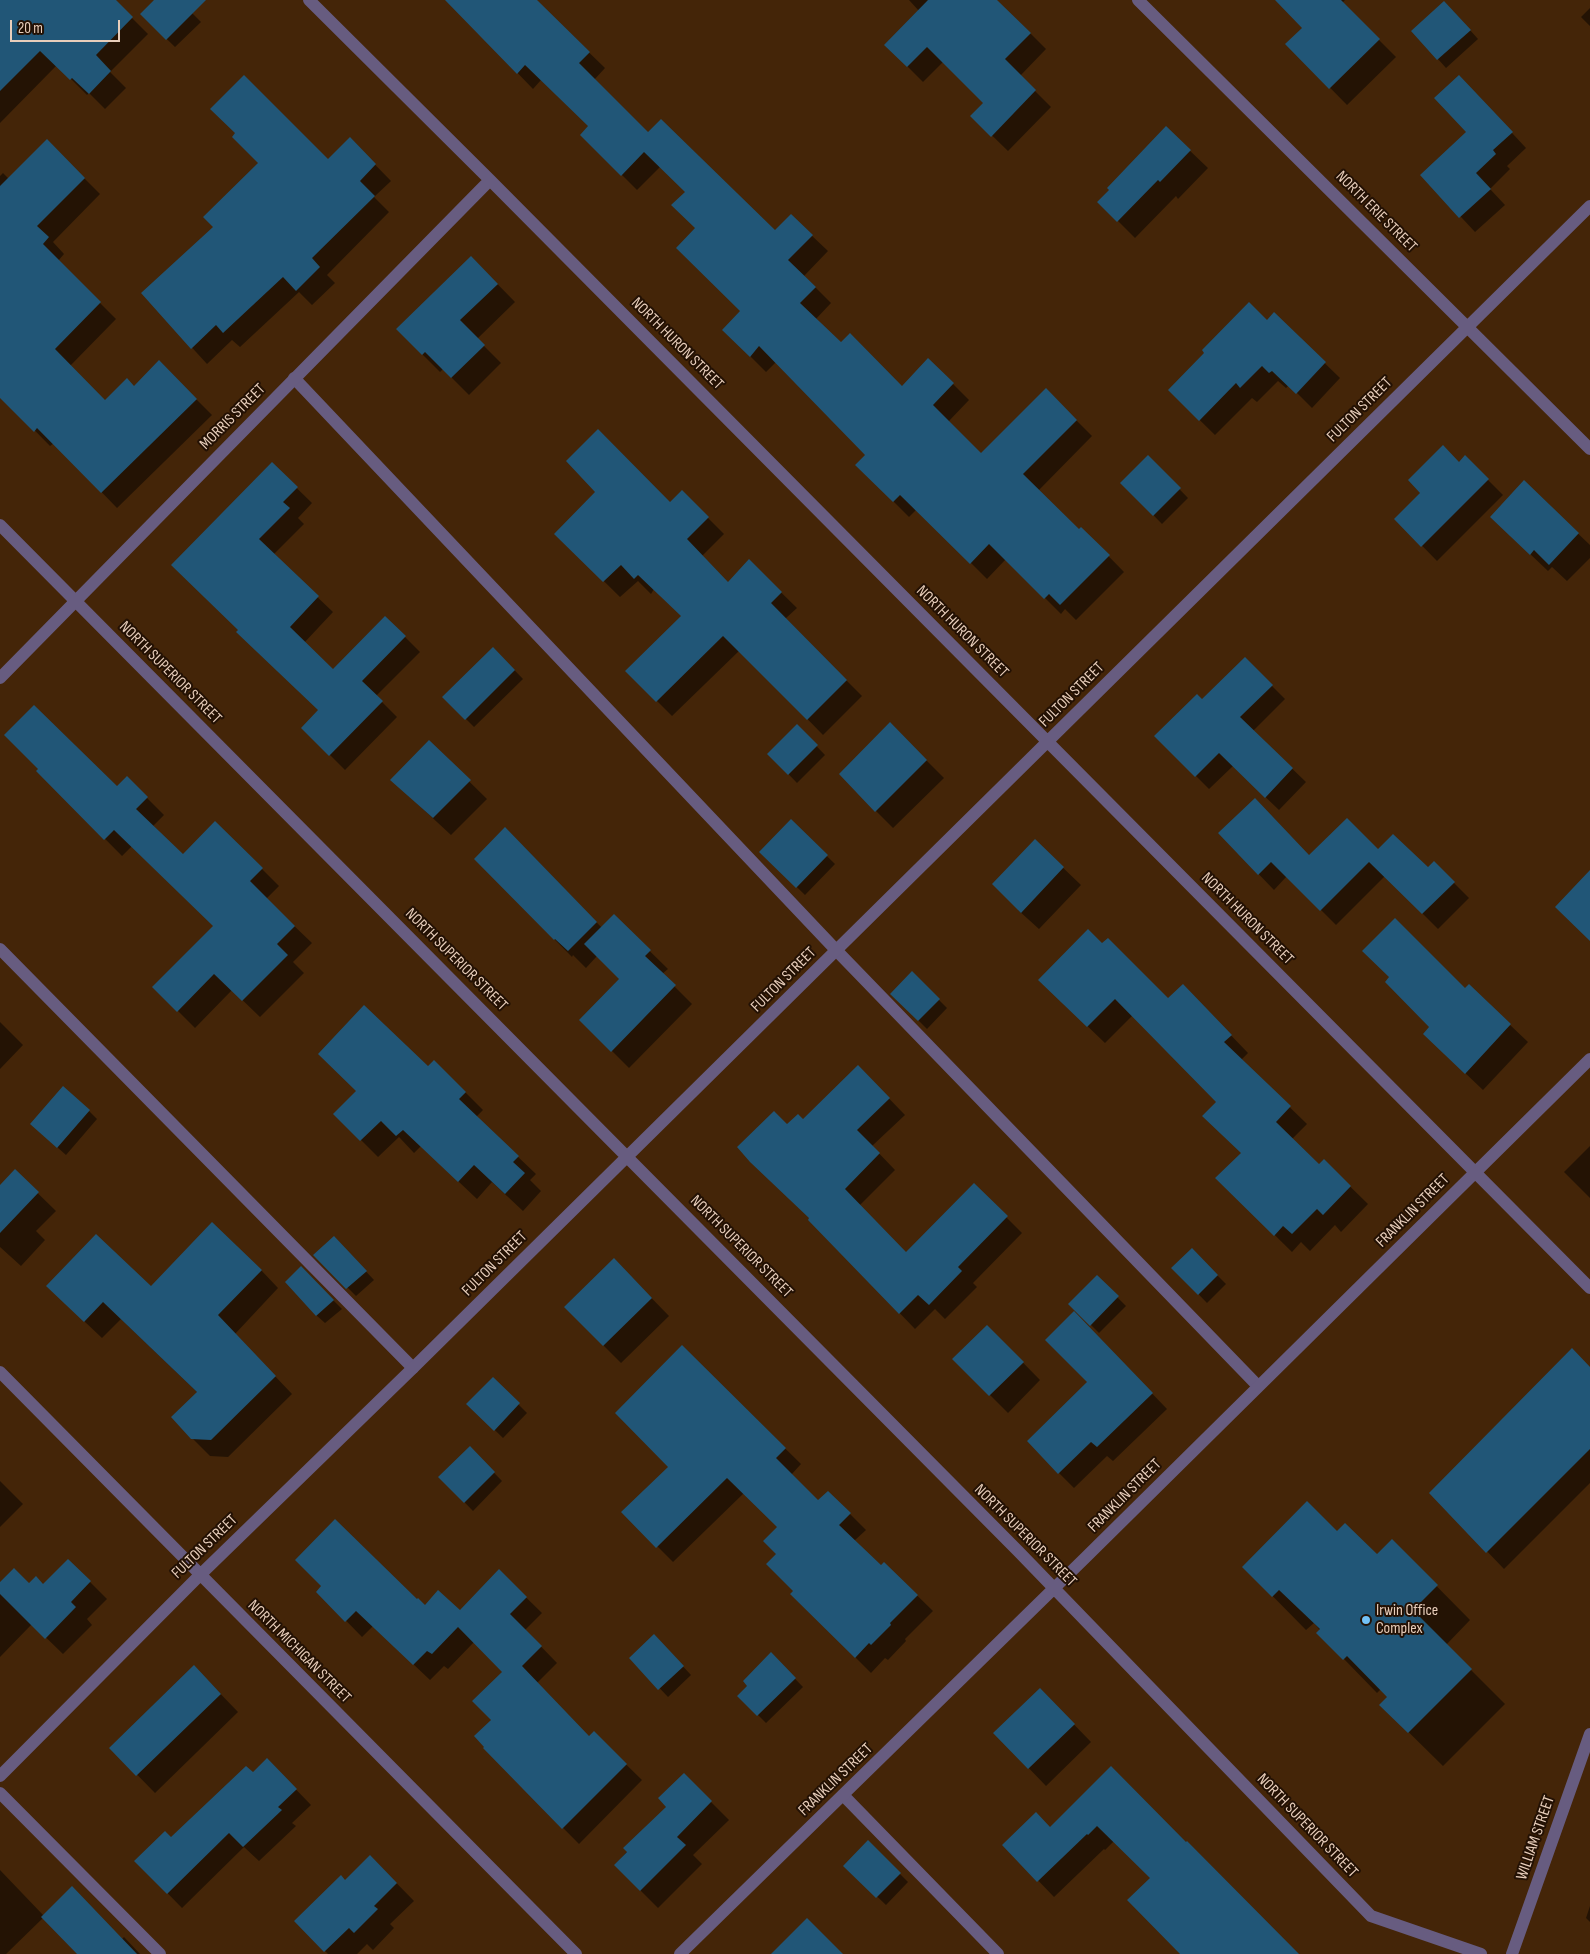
<!DOCTYPE html>
<html>
<head>
<meta charset="utf-8">
<style>
	body { margin:0 }
	#map { position:relative; width:1590px; height:1954px; overflow:hidden; background:#442508; font-family:"Sofia Sans Condensed",sans-serif }
	canvas { display:block }
	.scale { position:absolute; left:10px; top:20px; width:110px; height:22px; box-sizing:border-box; border:2px solid #e8cebb; border-top:0; padding-left:6px; font-size:15px; line-height:18px; white-space:nowrap; color:#e8cebb; -webkit-text-stroke:4px #231104; paint-order:stroke }
</style>
</head>
<body>
<div id="map">
<canvas width="1590" height="1954"></canvas>
<div class="scale">20 m</div>
</div>
<script>
const context = document.querySelector('canvas').getContext('2d');
context.lineJoin = 'round';
function paint(path, color) {
  context.fillStyle = color;
  context.fill(path, 'evenodd');
}
function toPath(rows) {
  const path = new Path2D();
  for (const r of rows) {
    path.moveTo(r[0], r[1]);
    for (let i = 2; i < r.length; i += 2) path.lineTo(r[i], r[i + 1]);
  }
  return path;
}
function trace(path, color, width, dash) {
  context.strokeStyle = color;
  context.lineWidth = width;
  context.lineCap = dash ? 'butt' : 'round';
  context.setLineDash(dash || []);
  context.stroke(path);
}
function drawText(font, color, halo, rows, align = 'center') {
  context.font = font + ' "Sofia Sans Condensed",sans-serif';
  context.lineWidth = 4;
  context.setLineDash([]);
  context.textBaseline = 'middle';
  context.strokeStyle = halo;
  context.fillStyle = color;
  for (const [text, x, y, turn = 0] of rows) {
    context.save();
    context.translate(x, y);
    context.rotate((+turn || 0) * Math.PI / 180);
    context.textAlign = isNaN(turn) ? turn : align;
    if (halo) context.strokeText(text, 0, 0);
    context.fillText(text, 0, 0);
    context.restore();
  }
}
paint(toPath([
	[28,0,114,0,148,34,110,72,126,88,105,109,89,93,87,95,57,65,0,123,0,28],
	[156,0,179,0,201,22,175,47,141,14],
	[447,0,535,0,605,68,594,80,648,134,775,232,791,216,828,251,804,276,831,303,815,320,841,344,902,388,929,360,969,400,948,422,981,455,1046,390,1092,436,1038,491,1079,531,1081,528,1124,572,1076,620,1065,609,1061,614,1006,559,987,579,917,509,909,517,857,465,867,455,776,362,766,372,740,346,742,311,696,228,686,192,661,166,637,190,582,135,590,127,541,80,533,89],
	[909,0,978,0,1030,33,1046,49,1020,76,1051,107,1008,151,972,116,985,103,943,62,923,82,886,45,919,11],
	[1277,0,1345,0,1342,3,1396,57,1347,105,1287,44,1304,28],
	[1590,8,1590,26,1581,17],
	[1453,11,1478,39,1446,68,1413,31],
	[1473,91,1526,148,1507,166,1510,169,1490,189,1505,205,1475,232,1422,175,1468,132],
	[1166,128,1208,168,1178,199,1176,196,1135,238,1116,219],
	[350,139,391,181,374,197,389,212,327,275,335,283,312,305,299,292,240,347,232,340,207,364,143,294,328,161],
	[47,141,100,194,53,242,64,254,58,261,116,319,70,366,105,401,134,387,159,362,212,415,117,508,54,443,50,446,0,395,0,176,3,173,9,179],
	[471,257,515,302,477,339,501,363,469,395,443,369,440,372,397,329],
	[1274,314,1340,378,1312,408,1289,385,1286,388,1278,381,1257,402,1252,398,1215,435,1169,390,1267,322],
	[1148,457,1188,498,1162,524,1122,483],
	[1465,457,1503,495,1437,561,1396,519],
	[272,464,312,503,298,518,304,524,273,555,333,612,304,643,333,671,385,617,420,652,376,696,397,717,345,770,303,728,320,711,238,632],
	[1524,482,1590,545,1590,558,1567,581,1552,567,1548,571,1509,534],
	[682,492,724,534,702,556,728,583,749,561,797,608,785,619,862,696,823,735,740,650,672,716,627,671,682,616,654,589,651,594,638,581,620,597,556,534,670,503],
	[493,648,523,679,474,727,444,697],
	[1245,659,1285,699,1253,731,1306,782,1279,810,1233,766,1209,789,1156,736,1203,701],
	[890,724,944,778,893,828,876,811],
	[797,726,825,755,797,783,769,754],
	[429,742,487,799,451,835,410,797],
	[38,771,117,788,127,778,164,815,152,827,183,855,262,869,279,886,266,899,312,943,293,962,304,973,260,1017,232,990,195,1028,154,987,215,926,132,846,122,856],
	[791,821,835,864,805,895,761,852],
	[1219,833,1310,857,1378,851,1428,869,1434,863,1469,898,1438,929,1385,876,1336,925,1287,876,1274,890],
	[1035,841,1081,885,1039,929,1018,910],
	[523,846,602,928,614,916,668,969,662,974,692,1004,629,1068,581,1020,621,979,597,956,586,968,573,955,572,957,475,859],
	[1102,945,1168,1000,1200,1003,1248,1053,1241,1060,1307,1124,1292,1139,1320,1166,1324,1161,1368,1204,1341,1232,1335,1225,1310,1251,1301,1242,1292,1252,1234,1195,1242,1153,1217,1102,1133,1015,1105,1043,1057,997],
	[912,973,947,1008,927,1029,892,994],
	[1469,986,1528,1042,1483,1090,1442,1051,1431,1027],
	[0,1022,23,1045,0,1069],
	[434,1061,483,1110,476,1117,536,1174,530,1180,541,1191,523,1211,492,1182,477,1199,421,1146,414,1153,399,1137,378,1157,335,1114,428,1067],
	[874,1083,905,1115,872,1146,895,1170,859,1206,906,1254,974,1185,1022,1233,973,1283,977,1287,945,1319,935,1309,915,1329,810,1220,787,1126,803,1121],
	[89,1111,97,1119,66,1155,40,1132],
	[1590,1146,1590,1198,1564,1172],
	[15,1171,56,1211,36,1231,45,1240,21,1266,0,1247,0,1187],
	[342,1246,374,1280,356,1296,315,1255],
	[1192,1250,1226,1284,1207,1303,1173,1268],
	[301,1268,342,1309,325,1323,316,1315],
	[261,1270,278,1288,235,1334,292,1394,228,1457,210,1456,192,1438,198,1393,121,1319,102,1338,66,1304,151,1288],
	[631,1277,669,1316,621,1363,603,1345],
	[1097,1277,1126,1306,1099,1333,1070,1304],
	[987,1326,1040,1380,1008,1413,954,1359],
	[1089,1328,1167,1409,1113,1461,1107,1456,1074,1488,1059,1473,1089,1382],
	[682,1347,801,1464,791,1475,818,1502,828,1492,866,1530,854,1541,881,1566,884,1563,933,1611,905,1639,906,1641,888,1660,885,1658,871,1673,792,1594,795,1591,777,1554,779,1527,744,1493,673,1562,623,1512,669,1467],
	[1590,1368,1590,1483,1504,1569,1431,1493],
	[493,1379,527,1413,503,1438,468,1404],
	[470,1448,502,1481,473,1511,440,1477],
	[0,1481,23,1504,0,1527],
	[1337,1533,1377,1556,1392,1541,1470,1620,1446,1645,1505,1704,1443,1766,1381,1705,1389,1697,1381,1689,1377,1693,1344,1659,1314,1623,1306,1630,1244,1567],
	[68,1560,107,1599,87,1619,92,1625,63,1654,32,1624,0,1657,0,1583,44,1585],
	[499,1571,542,1613,525,1630,557,1663,537,1683,589,1738,594,1733,642,1780,579,1844,484,1748,503,1672,474,1642,448,1669,444,1666,430,1680,373,1626,362,1637,318,1592,460,1612],
	[662,1644,691,1675,668,1697,631,1658],
	[771,1654,803,1687,766,1723,739,1696,749,1686],
	[211,1684,238,1712,155,1793,111,1748],
	[1057,1707,1091,1742,1046,1786,995,1733],
	[1111,1768,1298,1954,1182,1954,1152,1878,1114,1841,1105,1850,1104,1849,1054,1897,1004,1845,1051,1828],
	[253,1774,282,1775,311,1805,292,1823,296,1826,259,1861,244,1847,182,1908,136,1861,171,1839],
	[684,1775,729,1820,693,1855,702,1864,658,1908,615,1865,667,1807],
	[868,1842,908,1882,886,1905,845,1866],
	[370,1856,414,1901,390,1924,394,1928,373,1950,367,1944,357,1954,328,1954,296,1921,345,1881],
	[0,1870,44,1916,122,1939,124,1937,140,1954,78,1954,43,1918,6,1954,0,1954],
	[1590,1906,1590,1922,1586,1918]
]), '#0007');
paint(toPath([
	[0,0,116,0,133,17,96,55,111,71,89,94,72,78,70,80,40,51,0,91],
	[154,0,206,0,166,40,140,14],
	[445,0,537,0,590,52,579,63,648,132,661,119,775,230,791,214,813,235,788,260,816,287,800,303,841,342,850,333,902,386,928,358,954,383,933,405,981,453,1046,388,1077,420,1023,474,1079,529,1081,527,1110,555,1060,605,1049,594,1044,599,989,544,970,564,900,495,893,502,855,465,865,455,759,346,750,357,722,330,740,311,676,248,695,228,671,205,685,192,644,152,621,176,580,135,588,126,525,65,517,74],
	[928,0,997,0,1031,33,1005,59,1036,90,991,137,970,116,983,103,927,47,907,67,884,45],
	[1275,0,1341,0,1380,39,1329,89,1285,44,1302,28],
	[1444,1,1471,30,1437,60,1411,31],
	[244,75,328,159,350,137,376,164,360,181,375,196,312,258,320,267,296,291,283,277,223,333,216,325,191,349,141,293,213,227,203,217,258,163,232,137,235,133,210,109],
	[1459,75,1513,132,1493,150,1496,154,1476,173,1491,189,1459,218,1420,175,1466,132,1434,98],
	[1166,126,1191,150,1160,182,1158,180,1117,222,1097,202,1109,190,1107,188],
	[47,139,85,178,37,226,49,237,43,244,101,302,55,349,105,400,127,378,134,386,159,360,197,399,101,493,37,428,34,432,0,398,0,186],
	[471,256,498,284,460,320,485,345,451,378,425,352,422,355,396,329],
	[1249,302,1267,320,1274,312,1326,362,1296,394,1272,371,1269,373,1262,366,1240,388,1236,383,1199,421,1168,390,1204,353,1202,350],
	[598,429,670,502,682,490,709,517,687,539,728,582,749,559,782,592,771,603,847,680,807,720,723,636,656,702,625,671,681,616,638,575,634,579,621,565,603,582,554,534,595,492,566,461],
	[1443,445,1459,462,1465,455,1489,479,1421,547,1394,519,1420,493,1408,480],
	[1148,455,1181,488,1153,516,1120,483],
	[272,462,298,487,283,502,290,508,259,539,319,596,290,627,333,669,385,616,406,636,362,681,383,701,329,756,301,728,318,710,236,632,238,630,171,565],
	[1524,480,1579,533,1549,565,1534,550,1530,555,1490,517],
	[493,647,515,670,465,720,442,697],
	[1245,657,1273,685,1240,717,1293,768,1265,798,1219,753,1195,777,1154,736,1197,694,1202,699],
	[34,705,117,786,127,776,148,797,136,809,183,854,215,821,263,868,250,881,295,926,277,944,288,955,242,1001,214,974,177,1012,152,987,213,926,114,830,104,840,36,771,38,769,4,735],
	[890,722,927,760,875,812,839,774],
	[797,724,818,745,788,775,767,754],
	[429,740,471,780,433,818,390,780],
	[1255,798,1309,855,1347,818,1378,849,1393,834,1428,867,1434,861,1455,882,1422,914,1369,862,1320,911,1271,862,1258,875,1218,833],
	[791,819,828,855,796,888,759,852],
	[505,827,597,922,568,951,555,939,554,940,474,859],
	[1035,839,1064,867,1021,913,992,884],
	[1590,870,1590,941,1555,907],
	[614,914,651,950,645,956,676,985,611,1052,579,1020,619,979,584,944],
	[1395,918,1465,988,1469,984,1511,1024,1465,1074,1423,1034,1429,1027,1385,982,1389,977,1362,951],
	[1088,929,1102,943,1108,938,1168,998,1183,984,1232,1035,1224,1042,1291,1106,1276,1122,1319,1164,1324,1159,1351,1186,1323,1215,1317,1209,1292,1234,1283,1226,1274,1236,1215,1178,1241,1153,1202,1116,1216,1102,1115,999,1087,1027,1038,980],
	[912,971,940,999,918,1021,890,994],
	[364,1005,428,1066,434,1060,466,1092,459,1099,519,1156,513,1162,525,1173,505,1194,474,1165,458,1182,403,1130,396,1136,381,1121,360,1141,333,1114,356,1091,318,1054],
	[858,1065,890,1098,857,1130,880,1153,845,1189,906,1252,974,1183,1008,1216,958,1267,962,1271,929,1305,918,1295,899,1314,808,1220,809,1218,750,1162,737,1147,774,1111,787,1124,798,1114,803,1119],
	[63,1086,90,1110,57,1148,30,1124],
	[15,1169,39,1192,0,1233,0,1185],
	[212,1222,262,1270,218,1315,276,1376,211,1440,191,1439,171,1417,197,1392,103,1302,84,1322,46,1286,96,1234,151,1286],
	[334,1236,367,1271,346,1289,313,1255],
	[1192,1248,1218,1275,1198,1295,1171,1268],
	[614,1258,652,1298,603,1346,564,1307],
	[301,1266,334,1300,316,1316,285,1282],
	[1097,1275,1119,1296,1090,1326,1068,1304],
	[1074,1311,1153,1393,1097,1447,1091,1442,1058,1474,1027,1441,1087,1382,1045,1340],
	[987,1325,1024,1362,989,1396,952,1359],
	[682,1345,786,1448,776,1458,818,1500,828,1491,851,1513,839,1525,881,1565,884,1562,918,1595,890,1623,891,1625,871,1645,869,1643,855,1658,790,1594,793,1591,766,1564,776,1554,763,1541,777,1527,727,1478,656,1548,621,1512,668,1467,615,1413],
	[1572,1348,1590,1367,1590,1449,1486,1553,1429,1493],
	[493,1377,520,1403,494,1431,466,1404],
	[470,1446,495,1472,464,1503,438,1477],
	[1307,1501,1337,1531,1345,1523,1377,1554,1392,1539,1438,1585,1413,1610,1472,1669,1408,1733,1379,1705,1387,1697,1347,1656,1343,1660,1316,1633,1320,1629,1279,1590,1272,1597,1242,1567],
	[335,1519,417,1599,418,1598,425,1605,438,1590,460,1610,499,1569,527,1597,510,1614,542,1646,522,1666,589,1736,594,1731,627,1764,562,1829,483,1748,484,1747,474,1736,491,1720,472,1701,502,1672,458,1627,432,1654,427,1651,413,1665,356,1611,345,1622,316,1592,321,1586,295,1560],
	[68,1559,91,1581,71,1602,76,1607,45,1639,0,1594,0,1582,14,1568,29,1583,36,1576,43,1584],
	[654,1634,684,1666,658,1690,629,1658],
	[771,1652,796,1678,757,1716,737,1696,747,1686,743,1681],
	[194,1665,221,1694,136,1776,109,1748],
	[1040,1688,1075,1724,1028,1769,993,1733],
	[267,1758,297,1789,278,1807,282,1810,243,1847,229,1833,167,1894,134,1861,165,1831,171,1837,246,1766,253,1772],
	[1111,1766,1186,1842,1187,1841,1299,1954,1180,1954,1127,1900,1150,1878,1097,1826,1088,1835,1087,1834,1037,1882,1002,1845,1036,1812,1050,1827],
	[684,1773,712,1801,677,1837,686,1845,640,1891,614,1865,627,1852,623,1848,666,1807,658,1798],
	[868,1840,901,1873,876,1898,843,1866],
	[370,1855,397,1883,374,1906,378,1909,354,1933,349,1928,324,1952,294,1921,341,1875,345,1880],
	[72,1886,137,1954,77,1954,41,1917],
	[807,1918,843,1954,771,1954]
]), '#215677');
trace(toPath([
	[294,378,836,950,1258,1386],
	[0,949,413,1368],
	[0,1793,160,1954],
	[843,1795,998,1954]
]), '#675c80', 12);
trace(toPath([
	[309,0,490,180,1590,1288],
	[1138,0,1590,449],
	[0,525,1018,1551,1371,1916,1481,1954],
	[0,678,490,180],
	[0,1372,576,1954],
	[0,1776,200,1575,413,1368,1590,206],
	[680,1954,1084,1559,1590,1059],
	[1512,1954,1590,1734]
]), '#675c80', 12);
for (const [x, y, r, color] of [
	[1366,1620,5,"#72c1f5"]
]) {
  const dot = new Path2D();
  dot.arc(x, y, r, 0, 2 * Math.PI);
  context.fillStyle = color;
  context.fill(dot);
  trace(dot, '#231104', 2);
}
drawText('16px', '#e8cebb', '#231104', [
	["NORTH ERIE STREET",1376,212,45],
	["NORTH HURON STREET",677,344,45],
	["FULTON STREET",1360,410,-45],
	["MORRIS STREET",233,417,-45],
	["NORTH HURON STREET",962,632,45],
	["NORTH SUPERIOR STREET",170,673,45],
	["FULTON STREET",1072,695,-45],
	["NORTH HURON STREET",1247,919,45],
	["NORTH SUPERIOR STREET",456,960,45],
	["FULTON STREET",784,980,-45],
	["FRANKLIN STREET",1413,1211,-45],
	["NORTH SUPERIOR STREET",741,1247,45],
	["FULTON STREET",495,1264,-45],
	["FRANKLIN STREET",1125,1496,-45],
	["NORTH SUPERIOR STREET",1025,1536,45],
	["FULTON STREET",205,1547,-44],
	["NORTH MICHIGAN STREET",299,1652,45],
	["FRANKLIN STREET",836,1780,-44],
	["NORTH SUPERIOR STREET",1307,1826,46],
	["WILLIAM STREET",1536,1838,-71]
]);
drawText('16px', '#e8cebb', '#231104', [
	["Irwin Office",1376,1611],
	["Complex",1376,1629]
], 'left');
</script>
</body>
</html>
